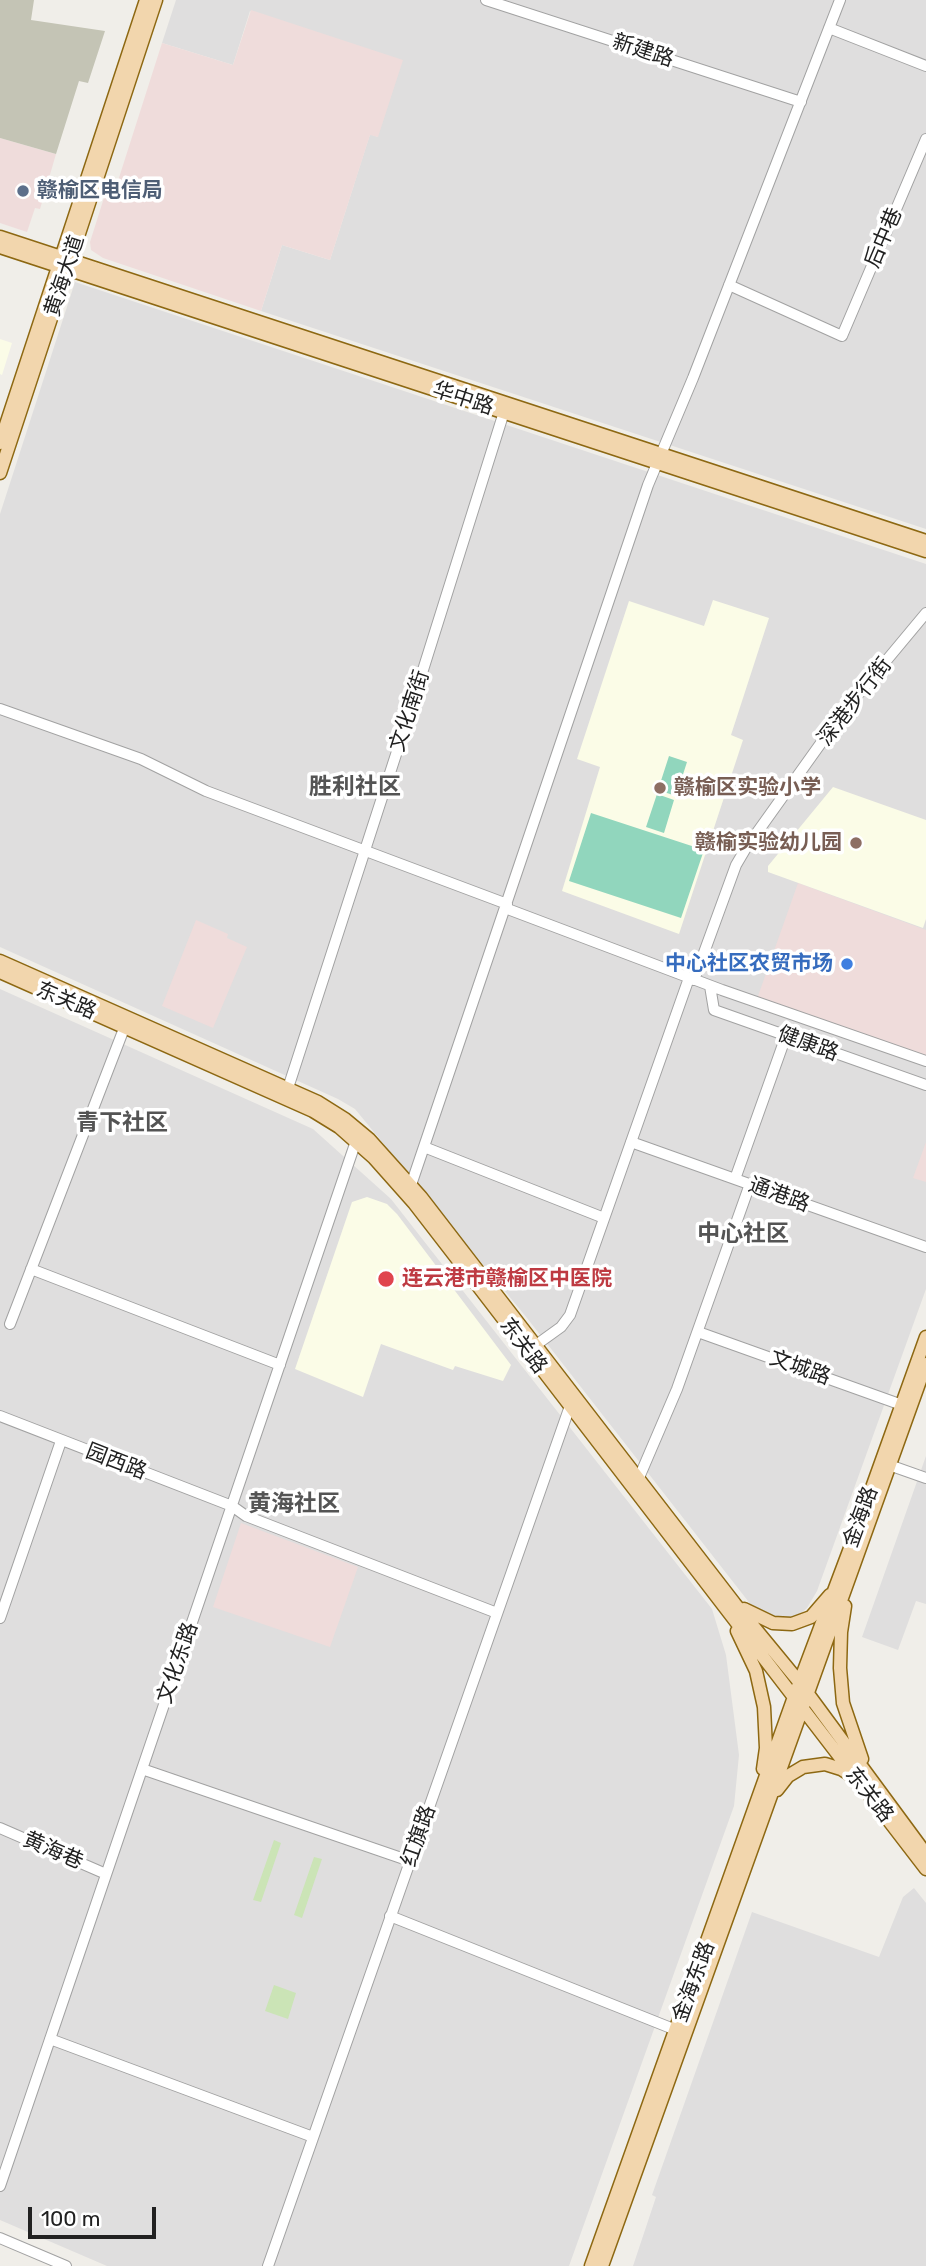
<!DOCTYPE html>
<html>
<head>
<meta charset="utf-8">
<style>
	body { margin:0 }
	#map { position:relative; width:926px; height:2266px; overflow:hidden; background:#f0eee9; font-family:Rubik,sans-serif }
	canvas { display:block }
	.scale { position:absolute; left:28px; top:2207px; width:128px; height:32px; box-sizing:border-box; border:4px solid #212121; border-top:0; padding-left:9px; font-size:21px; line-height:24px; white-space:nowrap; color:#212121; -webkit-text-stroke:5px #fff; paint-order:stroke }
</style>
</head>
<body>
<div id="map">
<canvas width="926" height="2266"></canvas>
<div class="scale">100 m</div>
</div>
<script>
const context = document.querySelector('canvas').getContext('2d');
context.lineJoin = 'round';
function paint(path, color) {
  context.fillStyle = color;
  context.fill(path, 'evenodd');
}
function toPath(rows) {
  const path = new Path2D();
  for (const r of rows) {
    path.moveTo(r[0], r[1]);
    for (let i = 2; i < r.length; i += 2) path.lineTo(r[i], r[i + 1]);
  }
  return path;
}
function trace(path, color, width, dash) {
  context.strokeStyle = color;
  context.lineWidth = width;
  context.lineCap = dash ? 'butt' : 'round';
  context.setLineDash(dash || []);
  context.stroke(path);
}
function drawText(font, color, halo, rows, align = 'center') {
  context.font = font + ' Rubik,"Noto Sans SC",sans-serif';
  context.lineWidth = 7;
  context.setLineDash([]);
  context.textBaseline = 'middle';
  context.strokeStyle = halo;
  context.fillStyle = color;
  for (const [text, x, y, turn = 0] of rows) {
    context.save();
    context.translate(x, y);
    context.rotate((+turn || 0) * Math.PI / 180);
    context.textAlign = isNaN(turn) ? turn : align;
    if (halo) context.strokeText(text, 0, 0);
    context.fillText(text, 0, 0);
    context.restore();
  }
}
paint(toPath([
	[176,0,926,0,926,529,261,311,282,245,330,260,370,134,378,137,250,11,233,65,162,43],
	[75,282,926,564,926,1289,817,1591,807,1608,797,1617,789,1620,779,1620,755,1610,527,1318,355,1109,338,1099,0,947,0,514],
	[0,989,313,1129,391,1199,712,1609,726,1655,739,1755,734,1806,569,2266,107,2266,0,2220],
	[926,1456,926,1604,916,1601,898,1650,862,1637],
	[914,1888,926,1903,926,2266,633,2266,656,2197,652,2195,752,1912,879,1957,903,1897]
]), '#dfdede');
paint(toPath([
	[251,10,403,60,378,137,370,135,330,260,282,245,261,311,103,258,91,250,90,242,109,182,117,184,162,43,233,65],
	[0,138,56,154,40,209,35,208,27,232,0,223],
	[798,883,926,930,926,1057,757,999],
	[196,920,228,934,227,938,247,947,213,1028,162,1006],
	[926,1142,926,1182,913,1178],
	[241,1523,358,1567,330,1647,213,1607]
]), '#efdcdb');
paint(toPath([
	[0,339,12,343,2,375,0,374],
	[713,600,769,618,731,735,743,740,679,934,562,891,600,767,577,759,629,601,704,626],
	[833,787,926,820,926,919,923,928,768,872,768,866],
	[367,1197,387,1204,397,1214,511,1365,503,1381,455,1366,453,1370,381,1344,363,1397,295,1369,352,1202]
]), '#fbfce7');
paint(toPath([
	[0,0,34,0,31,20,105,31,88,83,79,81,56,154,0,138]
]), '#c4c4b5');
paint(toPath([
	[274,1840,281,1843,261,1902,253,1900],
	[314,1857,322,1859,302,1918,294,1915],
	[274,1985,296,1993,288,2019,265,2011]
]), '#cbe4b6');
paint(toPath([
	[669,756,687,762,676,796,658,790],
	[657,794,674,800,664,833,646,827],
	[591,813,704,850,681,918,569,881]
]), '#91d6bd');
const minor = toPath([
	[486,0,801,102],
	[829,28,926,66],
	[729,285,842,336,926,139],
	[0,709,141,759,206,791,507,904],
	[505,908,722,990,926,1061],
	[694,980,736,865,746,848,841,715,926,613],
	[710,986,714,1010,926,1085],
	[288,1088,412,705,504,412],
	[631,1142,926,1247],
	[424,1147,604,1218],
	[735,1179,786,1036],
	[411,1185,648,485,693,378,840,0],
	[31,1269,280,1365],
	[10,1324,125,1026],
	[698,1332,902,1405],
	[536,1345,561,1327,570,1315,689,978],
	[0,1416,232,1506,246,1516,497,1613],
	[889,1465,926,1478],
	[638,1480,677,1389,750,1184],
	[0,1618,61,1441],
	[142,1769,410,1861],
	[0,1828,106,1874],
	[390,1916,676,2030],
	[50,2039,313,2137],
	[0,2186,356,1141],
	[0,2238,66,2266],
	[268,2266,570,1406]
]);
const major = toPath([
	[0,237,926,541],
	[0,247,926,551],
	[0,443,146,0],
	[0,473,156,0],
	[0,961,318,1102,345,1119,369,1139,421,1197,735,1604,800,1683,926,1854],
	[0,972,313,1111,339,1127,374,1158,414,1203,465,1269,926,1869],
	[845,1606,841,1632,840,1668,843,1703,862,1759],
	[744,1609,773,1623,792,1624,811,1617,830,1595],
	[737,1631,756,1671,764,1707,766,1748,763,1769],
	[777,1790,788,1776,803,1767,825,1764,841,1769,852,1776],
	[591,2266,794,1697,855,1535,926,1337],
	[602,2266,926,1364]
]);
trace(minor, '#a2a2a2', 12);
trace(major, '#8d6812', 15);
trace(minor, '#fff', 10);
trace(major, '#f2d6ad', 12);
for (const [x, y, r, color] of [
	[23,191,7,"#5c6f8a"],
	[660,788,7,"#8d6e63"],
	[856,843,7,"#8d6e63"],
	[847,964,7,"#3f7fe0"],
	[386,1279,9,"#e0444e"]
]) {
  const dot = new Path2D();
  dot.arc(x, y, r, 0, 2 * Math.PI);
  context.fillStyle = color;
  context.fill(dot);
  trace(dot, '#fff', 2.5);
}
drawText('21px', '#212121', '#fff', [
	["新建路",643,51,18],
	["后中巷",884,238,-67],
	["黄海大道",65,276,-72],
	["华中路",463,399,18],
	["深港步行街",855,702,-52],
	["文化南街",410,711,-72],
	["东关路",66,1001,23],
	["健康路",808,1044,20],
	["通港路",779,1195,20],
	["东关路",523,1346,53],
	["文城路",800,1368,20],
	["园西路",116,1462,21],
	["金海路",861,1517,-70],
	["文化东路",178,1663,-71],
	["东关路",869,1795,52],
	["红旗路",419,1836,-71],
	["黄海巷",53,1851,23],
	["金海东路",694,1982,-70]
]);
drawText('bold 21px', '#4e5e75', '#fff', [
	["赣榆区电信局",37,191]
], 'left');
drawText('bold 21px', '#785e54', '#fff', [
	["赣榆区实验小学",674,788],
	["赣榆实验幼儿园",842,843,"right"]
], 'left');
drawText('bold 21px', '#366cbe', '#fff', [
	["中心社区农贸市场",833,964]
], 'right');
drawText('bold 21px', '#be3a42', '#fff', [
	["连云港市赣榆区中医院",402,1279]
], 'left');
drawText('bold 23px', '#545454', '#fff', [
	["胜利社区",355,787],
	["青下社区",122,1123],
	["中心社区",743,1234],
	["黄海社区",294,1504]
]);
</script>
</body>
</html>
